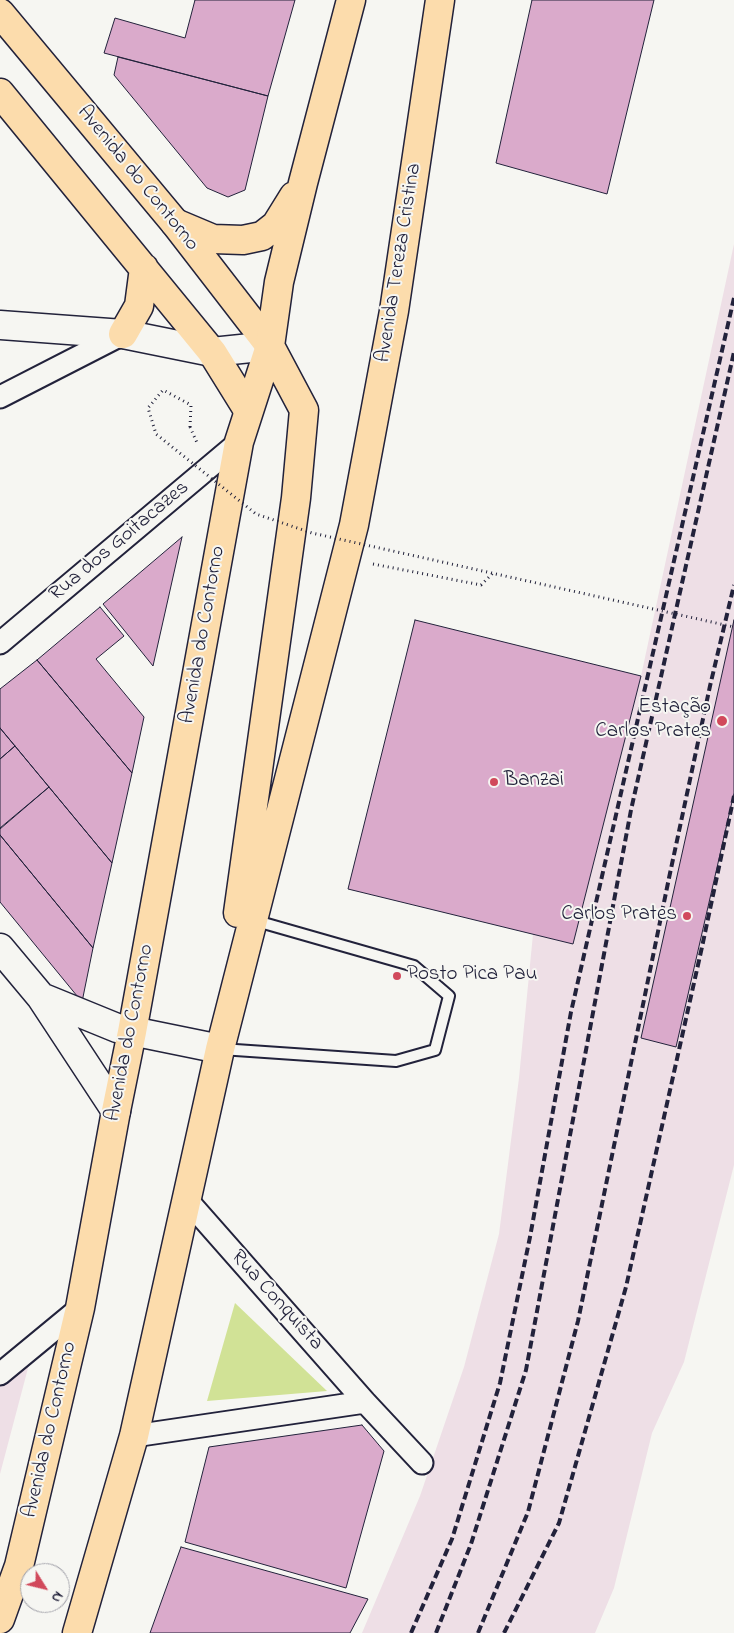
<!DOCTYPE html>
<html>
<head>
<meta charset="utf-8">
<style>
	body { margin:0 }
	#map { position:relative; width:734px; height:1633px; overflow:hidden; background:#f6f6f2; font-family:"Indie Flower",sans-serif }
	canvas { display:block }
	.north { position:absolute; left:20px; top:1563px; width:50px; height:50px; box-sizing:border-box; background:#f6f6f2; border:1px solid #a1a1a9; border-radius:50%; rotate:126deg; font-size:14px; font-weight:700; line-height:20px; text-align:center; color:#22223b }
	.north::after { content:''; display:block; margin:auto; width:18px; height:22px; background:#d1495b; clip-path:polygon(50% 0,100% 100%,50% 72%,0 100%) }
</style>
</head>
<body>
<div id="map">
<canvas width="734" height="1633"></canvas>
<div class="north">N</div>
</div>
<script>
const context = document.querySelector('canvas').getContext('2d');
context.lineJoin = 'round';
function paint(path, color) {
  context.fillStyle = color;
  context.fill(path, 'evenodd');
}
function toPath(rows) {
  const path = new Path2D();
  for (const r of rows) {
    path.moveTo(r[0], r[1]);
    for (let i = 2; i < r.length; i += 2) path.lineTo(r[i], r[i + 1]);
  }
  return path;
}
function trace(path, color, width, dash) {
  context.strokeStyle = color;
  context.lineWidth = width;
  context.lineCap = dash ? 'butt' : 'round';
  context.setLineDash(dash || []);
  context.stroke(path);
}
function drawText(font, color, halo, rows, align = 'center') {
  context.font = font + ' "Indie Flower",sans-serif';
  context.lineWidth = 4;
  context.setLineDash([]);
  context.textBaseline = 'middle';
  context.strokeStyle = halo;
  context.fillStyle = color;
  for (const [text, x, y, turn = 0] of rows) {
    context.save();
    context.translate(x, y);
    context.rotate((+turn || 0) * Math.PI / 180);
    context.textAlign = isNaN(turn) ? turn : align;
    if (halo) context.strokeText(text, 0, 0);
    context.fillText(text, 0, 0);
    context.restore();
  }
}
paint(toPath([
	[734,244,734,1165,684,1362,652,1433,614,1588,595,1633,362,1633,420,1496,464,1367,499,1234,519,1078,533,934,573,944,641,676],
	[32,1353,0,1474,0,1381]
]), '#eedfe6');
paint(toPath([
	[235,1303,327,1391,207,1401]
]), '#d1e296');
const building = toPath([
	[195,0,295,0,268,96,104,53,115,18,185,38,195,0],
	[532,0,654,0,607,194,496,163,532,0],
	[118,57,268,96,245,190,228,197,207,188,114,75,118,57],
	[182,537,153,666,103,604,182,537],
	[100,607,124,636,96,659,144,717,132,773,37,660,100,607],
	[415,620,641,676,573,944,348,889,415,620],
	[734,620,734,793,676,1047,641,1038,734,620],
	[37,660,132,773,112,863,0,728,0,689,37,660],
	[0,728,15,746,0,759,0,728],
	[15,746,49,787,0,829,0,759,15,746],
	[49,787,112,863,93,948,0,835,0,828,49,787],
	[0,835,93,948,82,1002,0,902,0,835],
	[362,1425,384,1451,346,1588,185,1542,209,1447,362,1425],
	[181,1547,368,1599,350,1633,150,1633,181,1547]
]);
paint(building, '#daaacb');
trace(building, '#22223b', 1);
const lane = toPath([
	[221,1049,396,1061,435,1050,449,996,414,966,253,920]
]);
const street = toPath([
	[0,397,123,334],
	[0,643,239,442],
	[187,1200,365,1402,422,1463],
	[0,1374,80,1308],
	[134,1436,365,1402]
]);
const secondary = toPath([
	[0,325,123,334,212,352,270,346],
	[0,948,41,997,116,1111],
	[41,997,117,1028,220,1049]
]);
const primary = toPath([
	[0,13,175,223,270,346],
	[0,93,212,352,248,410],
	[123,334,139,306,144,268]
]);
const highway = toPath([
	[175,223,213,239,243,240,262,236,276,225,294,196],
	[238,913,296,498,304,410,270,346],
	[0,1619,19,1566,80,1308,116,1111,132,1032,239,442,270,346,279,282,303,183,351,0],
	[77,1633,134,1436,220,1049,354,525,394,311,440,0]
]);
trace(lane, '#22223b', 14);
trace(street, '#22223b', 25);
trace(secondary, '#22223b', 31);
trace(primary, '#22223b', 31);
trace(highway, '#22223b', 31);
trace(toPath([
	[190,427,198,445],
	[373,564,481,585,493,573]
]), '#22223b', 3, [1, 4]);
trace(lane, '#f6f6f2', 10);
trace(street, '#f6f6f2', 21);
trace(secondary, '#f6f6f2', 28);
trace(primary, '#fcdcac', 28);
trace(highway, '#fcdcac', 28);
trace(toPath([
	[411,1633,452,1539,500,1383,530,1237,571,1012,734,298],
	[436,1633,471,1544,526,1370,631,810,734,352],
	[478,1633,528,1512,578,1321,669,878,710,686,734,585],
	[504,1633,559,1523,626,1287,702,947,734,796]
]), '#22223b', 4, [8, 4]);
trace(toPath([
	[190,427,191,405,163,390,148,408,156,434,256,514,312,533,734,627]
]), '#22223b', 3, [1, 4]);
for (const [x, y, r, color] of [
	[722,721,6,"#d1495b"],
	[494,782,5,"#d1495b"],
	[687,916,5,"#d1495b"],
	[397,976,5,"#d1495b"]
]) {
  const dot = new Path2D();
  dot.arc(x, y, r, 0, 2 * Math.PI);
  context.fillStyle = color;
  context.fill(dot);
  trace(dot, '#f6f6f2', 2);
}
drawText('21px', '#22223b', '#f6f6f2', [
	["Avenida do Contorno",137,179,51],
	["Avenida Tereza Cristina",400,263,-81],
	["Rua dos Goitacazes",120,542,-40],
	["Avenida do Contorno",204,635,-80],
	["Avenida do Contorno",131,1033,-79],
	["Rua Conquista",276,1301,48],
	["Avenida do Contorno",51,1430,-77]
]);
drawText('21px', '#22223b', '#f6f6f2', [
	["Estação",711,709],
	["Carlos Prates",711,733],
	["Banzai",504,782,"left"],
	["Carlos Prates",677,916],
	["Posto Pica Pau",407,976,"left"]
], 'right');
</script>
</body>
</html>
